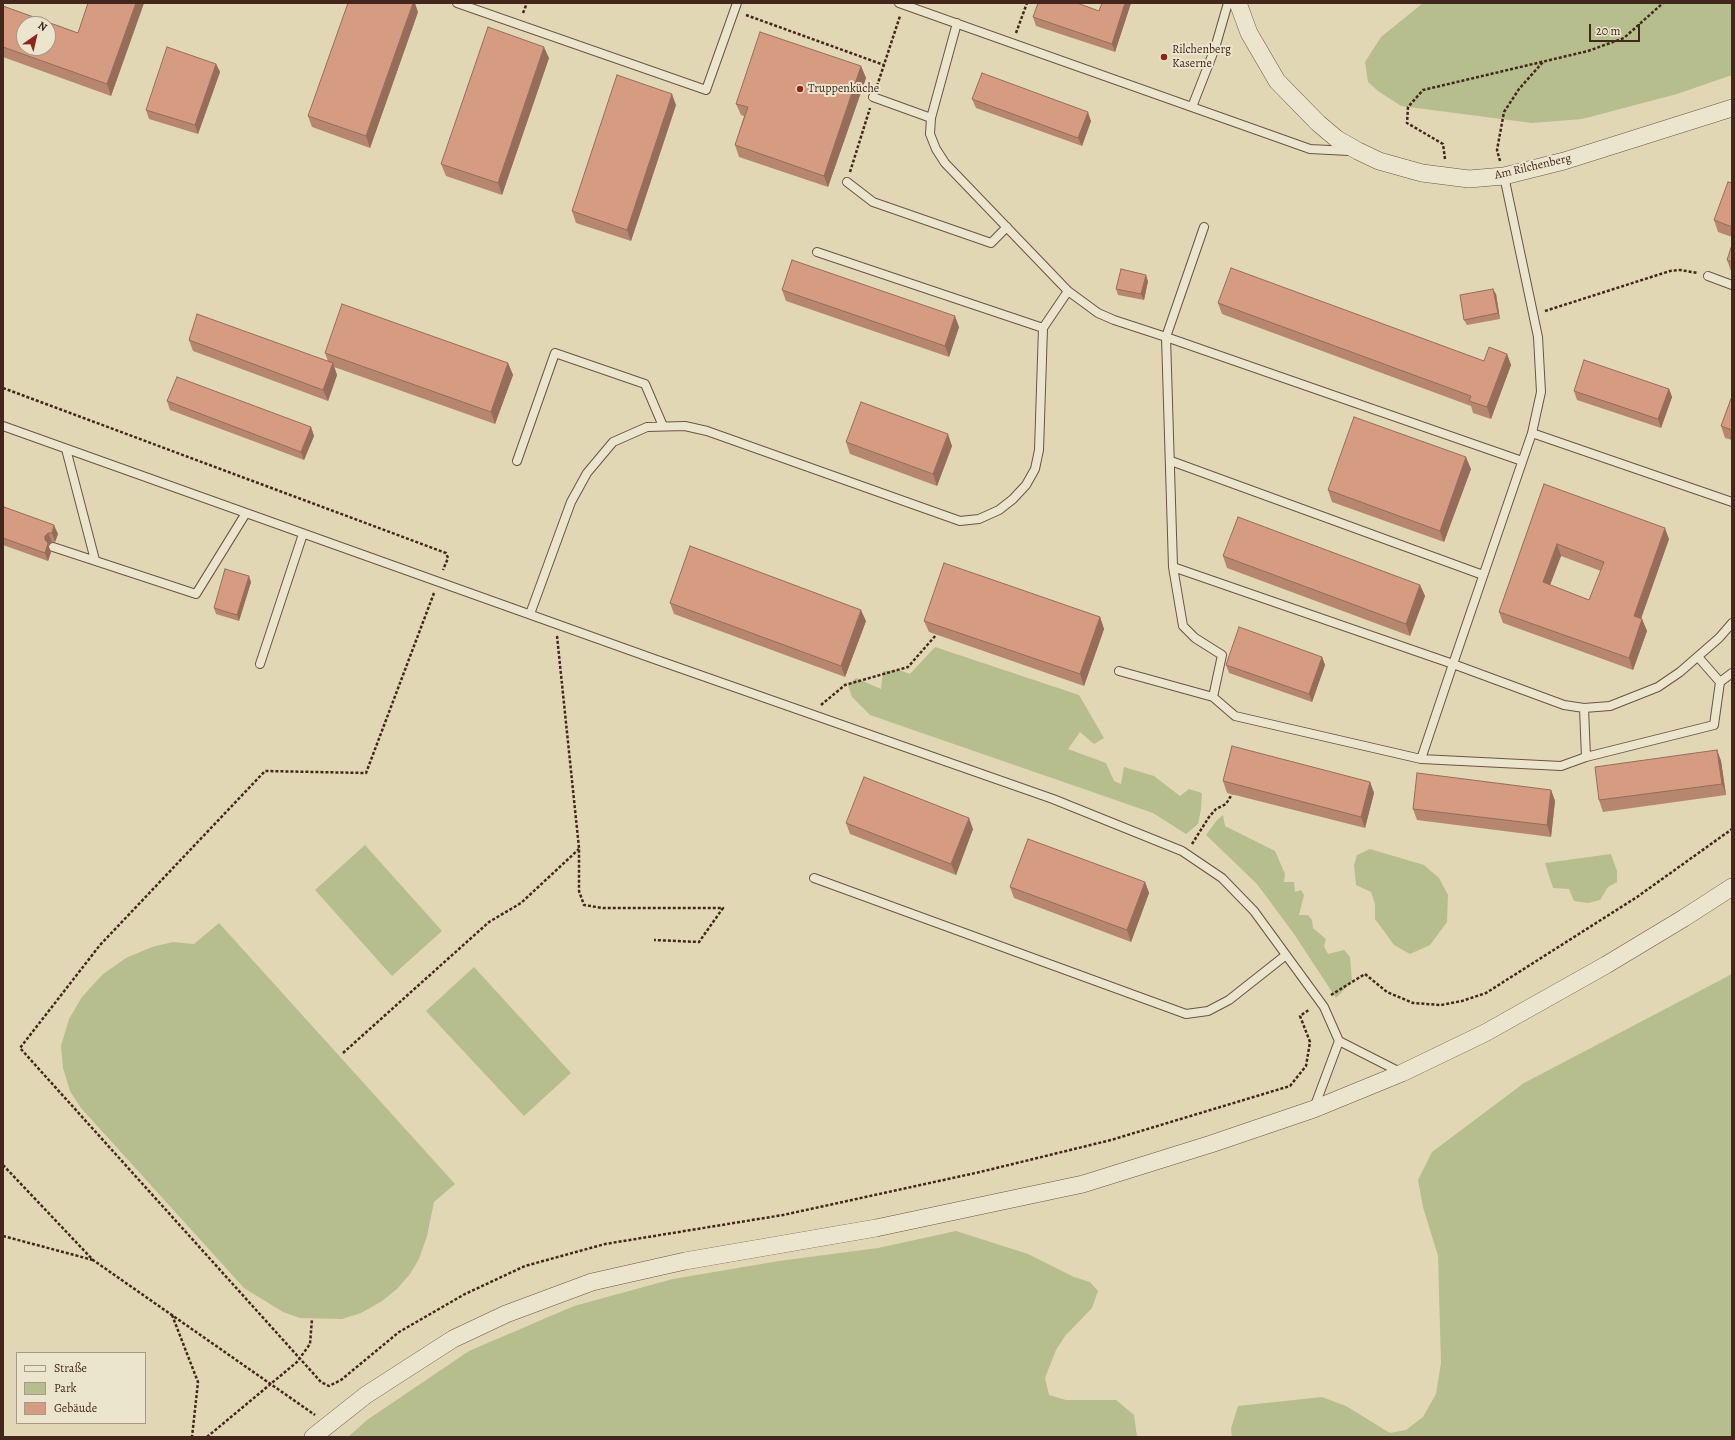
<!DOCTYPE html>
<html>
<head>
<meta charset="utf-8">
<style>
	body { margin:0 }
	#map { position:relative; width:1735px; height:1440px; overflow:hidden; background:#e2d7b4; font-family:Alegreya,serif }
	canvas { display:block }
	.frame { position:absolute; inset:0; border:4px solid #44271c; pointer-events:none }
	.legend { position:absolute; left:16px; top:1352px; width:130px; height:72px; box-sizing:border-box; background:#ece5ce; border:1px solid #a99987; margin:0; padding:5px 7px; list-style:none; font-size:12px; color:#44271c }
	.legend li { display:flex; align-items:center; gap:8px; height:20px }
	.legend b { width:20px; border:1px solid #a99987 }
	.north { position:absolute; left:16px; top:16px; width:40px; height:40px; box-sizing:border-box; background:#ece5ce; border:1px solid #a99987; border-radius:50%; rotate:34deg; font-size:11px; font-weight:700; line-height:16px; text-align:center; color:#44271c }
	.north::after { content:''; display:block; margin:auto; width:14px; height:18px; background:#8f2418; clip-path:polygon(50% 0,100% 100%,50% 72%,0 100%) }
	.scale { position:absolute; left:1589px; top:24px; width:51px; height:18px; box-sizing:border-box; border:2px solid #44271c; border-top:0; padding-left:5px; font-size:12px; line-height:14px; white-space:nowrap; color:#44271c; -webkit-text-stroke:3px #ece5ce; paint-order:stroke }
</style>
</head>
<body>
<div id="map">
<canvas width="1735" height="1440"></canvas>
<div class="frame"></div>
<ul class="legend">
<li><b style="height:5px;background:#ece5ce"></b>Straße</li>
<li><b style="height:11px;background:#b5be8c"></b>Park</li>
<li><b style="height:11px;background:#d59c81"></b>Gebäude</li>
</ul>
<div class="north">N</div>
<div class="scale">20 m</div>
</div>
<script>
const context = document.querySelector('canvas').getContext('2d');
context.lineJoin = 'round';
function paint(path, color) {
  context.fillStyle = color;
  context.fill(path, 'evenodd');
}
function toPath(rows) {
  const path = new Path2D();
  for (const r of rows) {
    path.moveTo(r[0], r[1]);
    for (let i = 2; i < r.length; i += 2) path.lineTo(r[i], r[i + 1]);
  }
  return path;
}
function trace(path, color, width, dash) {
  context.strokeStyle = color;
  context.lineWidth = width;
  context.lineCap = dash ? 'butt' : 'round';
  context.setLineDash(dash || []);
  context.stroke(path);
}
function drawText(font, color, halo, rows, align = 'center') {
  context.font = font + ' Alegreya,serif';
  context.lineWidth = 4;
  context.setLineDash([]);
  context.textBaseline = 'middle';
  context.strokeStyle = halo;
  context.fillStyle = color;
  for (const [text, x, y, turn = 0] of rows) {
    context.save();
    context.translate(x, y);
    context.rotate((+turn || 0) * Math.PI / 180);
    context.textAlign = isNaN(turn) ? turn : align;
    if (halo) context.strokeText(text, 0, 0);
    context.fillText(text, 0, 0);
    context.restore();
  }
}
paint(toPath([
	[1423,3,1732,3,1732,75,1677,94,1582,119,1532,123,1401,106,1378,91,1368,82,1365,62,1381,37],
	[935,647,1079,695,1104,738,1094,744,1080,732,1068,749,1106,763,1114,781,1121,784,1124,767,1154,776,1180,796,1189,789,1202,793,1201,809,1198,824,1186,834,1153,813,870,715,852,697,848,685,856,678,881,689,883,671,899,670,910,674],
	[1223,815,1225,826,1275,851,1285,874,1284,882,1294,882,1295,892,1301,890,1304,895,1299,915,1308,915,1312,920,1313,928,1326,939,1324,946,1328,954,1344,950,1350,957,1352,981,1336,998,1294,934,1257,884,1206,835,1217,820],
	[365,845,442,931,392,976,315,890],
	[1370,849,1424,865,1439,878,1448,895,1447,922,1430,945,1410,954,1394,945,1375,919,1375,904,1371,892,1356,885,1354,865,1357,855],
	[1611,854,1617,871,1617,882,1608,887,1600,900,1588,903,1574,901,1569,889,1553,888,1545,863],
	[219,923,455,1184,434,1202,427,1236,419,1259,410,1274,397,1289,382,1301,361,1313,342,1319,300,1318,283,1312,244,1288,81,1108,70,1091,63,1068,61,1046,69,1019,82,997,103,974,126,958,152,947,173,942,194,944],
	[474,967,571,1073,524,1116,426,1011],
	[1732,974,1732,1437,1232,1437,1231,1429,1238,1406,1322,1397,1346,1406,1390,1433,1406,1430,1423,1417,1436,1394,1441,1363,1438,1256,1423,1207,1418,1180,1432,1152,1524,1083],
	[956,1231,1028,1254,1074,1277,1090,1282,1098,1291,1092,1308,1065,1336,1056,1350,1045,1378,1049,1395,1066,1400,1116,1400,1134,1415,1137,1437,348,1437,367,1420,469,1351,574,1306,673,1279,779,1261,878,1248]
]), '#b5be8c');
const lane = toPath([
	[457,3,706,90,737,3],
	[899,3,1310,149,1349,151],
	[957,23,931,118,930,134,936,149,945,163,1068,291,1098,313,1114,320,1166,337,1173,567,1453,664,1532,433,1541,392,1538,337,1504,176],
	[873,97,931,118],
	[1192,107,1215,48,1228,3],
	[847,182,873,202,991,243,1007,227],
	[1204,227,1166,337,1522,461],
	[817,252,1043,328],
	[1708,276,1732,285],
	[3,426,657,660,1053,799,1182,851,1222,878,1254,911,1324,1007,1339,1041],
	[1532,433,1732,502],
	[66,449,95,560],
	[517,461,555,353,645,384,663,426],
	[1171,461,1483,575],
	[53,547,196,594,246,513],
	[530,614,571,502,587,473,613,442,647,427,685,426,707,431,960,521,979,519,999,510,1013,499,1026,485,1035,469,1039,450,1043,328,1068,291],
	[1699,658,1720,682],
	[260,664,303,534],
	[1119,671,1213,697,1222,655,1195,638,1183,626,1173,567],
	[1213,697,1235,716,1421,759,1561,766,1586,757,1714,725,1720,682,1732,673],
	[1584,708,1586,757],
	[1421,759,1453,664,1564,705,1584,708,1610,706,1658,687,1680,672,1719,638,1732,623],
	[814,878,1186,1014,1208,1011,1229,1000,1286,955],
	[1314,1108,1339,1041,1400,1072]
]);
const street = toPath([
	[1238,3,1249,33,1277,81,1318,123,1337,139,1358,151,1379,161,1422,173,1469,179,1504,176,1564,161,1732,108],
	[313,1437,366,1395,453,1339,506,1314,592,1282,685,1261,876,1228,1083,1184,1211,1144,1314,1109,1402,1073,1485,1033,1606,965,1684,918,1732,887]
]);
trace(lane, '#6c5342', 10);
trace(street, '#6c5342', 18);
trace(toPath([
	[523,13,527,3],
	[746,15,884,65],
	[1016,33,1027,3],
	[877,86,900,16],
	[1445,159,1443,144,1407,123,1408,107,1423,90,1588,51,1624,38,1663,3],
	[1500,161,1497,150,1504,112,1519,89,1543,62],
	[850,172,870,108],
	[1545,311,1670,271,1680,270,1698,273],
	[3,388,446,553,448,558,443,570],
	[434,593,366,773,265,771,100,945,20,1048,321,1382,329,1386,341,1380,399,1332,465,1294,525,1266,605,1244,783,1215,980,1172,1111,1140,1290,1086,1306,1066,1310,1042,1300,1016,1310,1009],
	[557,636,579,848,579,891,584,905,603,908,723,908,699,942,654,940],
	[821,705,845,685,908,667,936,635],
	[1192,844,1209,817,1216,809,1226,804,1232,794],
	[1331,995,1365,974,1387,992,1413,1003,1441,1005,1462,1001,1486,993,1637,897,1732,829],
	[343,1053,489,922,521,903,579,849],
	[3,1165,93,1260,315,1415],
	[3,1236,93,1260],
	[172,1315,198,1382,192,1437],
	[207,1437,297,1362,310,1344,312,1319]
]), '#44271c', 2.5, [3, 2]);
trace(lane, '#ece5ce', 8);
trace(street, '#ece5ce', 17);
paint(toPath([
	[88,3,144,3,111,96,3,57,3,6,78,33],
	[1102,3,1131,3,1115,52,1036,26,1033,17,1099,11],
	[418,12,370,148,312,127,308,116],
	[549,58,502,195,446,176,441,164],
	[216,64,220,72,198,134,149,119,146,110],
	[861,66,866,78,828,187,739,157,735,145,744,116,741,115,736,104],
	[972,99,1091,121,1082,146,976,108],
	[676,105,631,241,576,223,572,211],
	[1732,183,1732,237,1718,232,1714,220],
	[1732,245,1732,272,1731,271,1727,260],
	[1148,281,1144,300,1118,295,1116,289],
	[782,290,959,327,949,357,786,301],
	[1496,294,1500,319,1467,325,1464,320],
	[1218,303,1484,361,1507,354,1511,365,1491,419,1473,413,1471,406,1222,314],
	[189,340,328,361,325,353,508,363,513,375,495,424,334,367,337,375,328,401,193,351],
	[1669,389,1672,397,1661,428,1577,400,1574,391],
	[1732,396,1732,440,1725,438,1721,426],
	[167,401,311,427,314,436,304,460,170,410],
	[846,442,952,446,937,486,850,454],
	[1471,469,1444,542,1332,502,1328,490],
	[1544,484,1669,539,1641,619,1642,619,1647,631,1633,670,1503,623,1499,612],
	[1561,556,1601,571,1589,600,1550,585],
	[3,509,58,534,55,542,52,542,48,545,51,552,48,561,3,545],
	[1223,556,1420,585,1425,596,1410,636,1227,568],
	[251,582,239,621,216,614,214,608],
	[670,603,866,621,845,677,674,614],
	[1100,617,1104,629,1084,686,929,632,924,621],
	[1322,657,1325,665,1312,702,1229,673,1226,665],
	[1717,750,1721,761,1726,795,1603,812,1599,800],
	[1223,781,1370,782,1374,793,1365,828,1227,793],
	[1551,790,1555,801,1551,837,1417,820,1413,809],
	[846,823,973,829,956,875,850,834],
	[1145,882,1149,893,1131,942,1014,898,1010,887]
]), '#b7866f');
paint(toPath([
	[136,3,144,3,111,96,107,84],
	[413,3,415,3,418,12,370,148,366,136],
	[1125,3,1131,3,1115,52,1112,44],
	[544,47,549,58,502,195,498,183],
	[216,64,220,72,198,134,195,125],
	[861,66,866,78,828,187,824,176],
	[672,94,676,105,631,241,627,230],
	[1088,112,1091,121,1082,146,1078,138],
	[1146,275,1148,281,1144,300,1141,294],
	[1493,289,1496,294,1500,319,1498,313],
	[955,316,959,327,949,357,945,346],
	[1507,354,1511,365,1491,419,1487,407],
	[333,363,337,375,328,401,323,390],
	[508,363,513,375,495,424,491,412],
	[1669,389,1672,397,1661,428,1658,419],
	[311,427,314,436,304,460,301,452],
	[948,434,952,446,937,486,933,474],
	[1466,457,1471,469,1444,542,1440,531],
	[54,525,58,534,55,542,52,533],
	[1665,528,1669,539,1638,627,1634,616],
	[48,533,52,542,48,545,51,552,48,561,45,553,45,536],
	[1557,544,1561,556,1547,593,1543,582],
	[249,576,251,582,239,621,237,615],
	[1420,585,1425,596,1410,636,1406,624],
	[861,610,866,621,845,677,841,666],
	[1100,617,1104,629,1084,686,1080,674],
	[1642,619,1647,631,1633,670,1629,658],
	[1322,657,1325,665,1312,702,1309,694],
	[1717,750,1721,761,1726,795,1722,784],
	[1370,782,1374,793,1365,828,1361,817],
	[1551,790,1555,801,1551,837,1547,825],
	[969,818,973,829,956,875,951,864],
	[1145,882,1149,893,1131,942,1127,930]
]), '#956d5a');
const building = toPath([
	[88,3,136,3,107,84,3,47,3,6,78,33,88,3],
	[24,24,48,24,48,48,24,48,24,24],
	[348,3,413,3,366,136,308,116,348,3],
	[1038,3,1077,3,1099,11,1102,3,1125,3,1112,44,1033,17,1038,3],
	[488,27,544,47,498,183,441,164,488,27],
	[760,32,861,66,824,176,735,145,748,107,736,104,760,32],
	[167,47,216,64,195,125,146,110,167,47],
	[982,73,1088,112,1078,138,972,99,982,73],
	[617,75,672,94,627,230,572,211,617,75],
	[1728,182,1732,183,1732,227,1714,220,1728,182],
	[1732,245,1732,262,1727,260,1732,245],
	[792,260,955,316,945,346,782,290,792,260],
	[1231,268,1484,361,1489,347,1507,354,1487,407,1469,401,1471,396,1218,303,1231,268],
	[1121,269,1146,275,1141,294,1116,289,1121,269],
	[1493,289,1498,313,1464,320,1460,295,1493,289],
	[342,304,508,363,491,412,325,353,342,304],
	[197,314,333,363,323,390,189,340,197,314],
	[1584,360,1669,389,1658,419,1574,391,1584,360],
	[177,377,311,427,301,452,167,401,177,377],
	[1732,396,1732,430,1721,426,1732,396],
	[861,402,948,434,933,474,846,442,861,402],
	[1354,417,1466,457,1440,531,1328,490,1354,417],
	[1544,484,1665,528,1634,616,1642,619,1629,658,1499,612,1544,484],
	[1557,544,1604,562,1589,600,1543,582,1557,544],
	[4,507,54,525,52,533,48,533,45,536,45,540,48,543,45,553,3,538,3,509,4,507],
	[1238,517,1420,585,1406,624,1223,556,1238,517],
	[690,546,861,610,841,666,670,603,690,546],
	[944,563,1100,617,1080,674,924,621,944,563],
	[225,569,249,576,237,615,214,608,225,569],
	[1239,627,1322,657,1309,694,1226,665,1239,627],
	[1232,746,1370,782,1361,817,1223,781,1232,746],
	[1717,750,1722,784,1599,800,1595,767,1717,750],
	[1417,773,1551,790,1547,825,1413,809,1417,773],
	[864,777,969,818,951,864,846,823,864,777],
	[1028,839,1145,882,1127,930,1010,887,1028,839]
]);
paint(building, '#d59c81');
trace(building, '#956d5a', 1);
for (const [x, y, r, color] of [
	[1164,57,4,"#8f2418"],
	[800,89,4,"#8f2418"]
]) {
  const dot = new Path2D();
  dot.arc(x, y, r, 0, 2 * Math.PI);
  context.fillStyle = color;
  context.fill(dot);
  trace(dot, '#ece5ce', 1.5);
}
drawText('12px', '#44271c', '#ece5ce', [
	["Rilchenberg",1172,50],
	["Kaserne",1172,64],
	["Truppenküche",808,89]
], 'left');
drawText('12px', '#44271c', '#ece5ce', [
	["Am Rilchenberg",1533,167,-13]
]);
</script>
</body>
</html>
